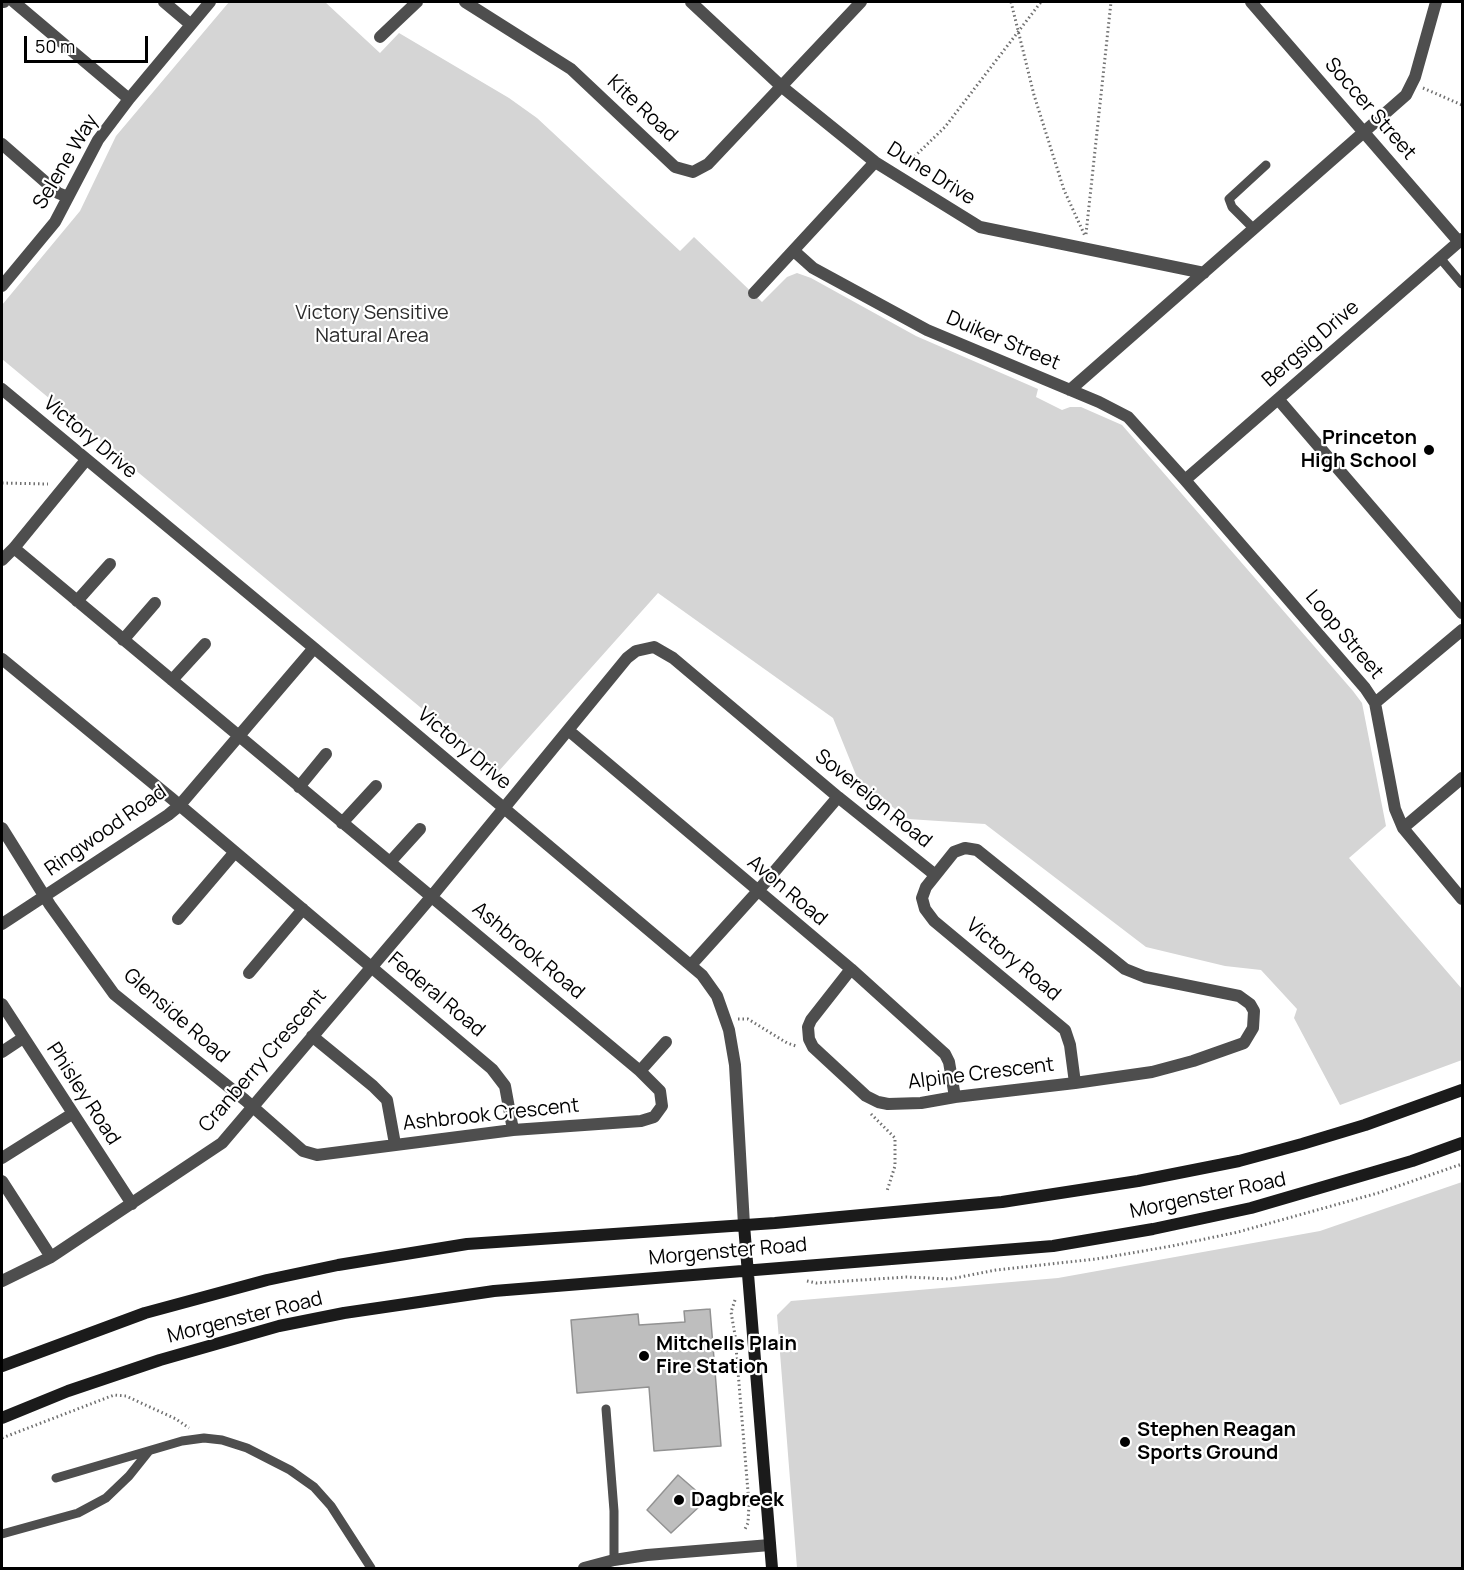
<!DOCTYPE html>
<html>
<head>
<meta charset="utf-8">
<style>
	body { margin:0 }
	#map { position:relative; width:1464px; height:1570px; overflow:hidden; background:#fff; font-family:Manrope,sans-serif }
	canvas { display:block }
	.frame { position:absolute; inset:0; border:3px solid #000; pointer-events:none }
	.scale { position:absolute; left:24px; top:36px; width:124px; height:27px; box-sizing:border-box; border:3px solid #000; border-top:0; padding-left:8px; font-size:18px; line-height:21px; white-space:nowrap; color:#000; -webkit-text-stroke:4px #fff; paint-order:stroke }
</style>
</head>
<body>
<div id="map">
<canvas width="1464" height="1570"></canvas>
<div class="frame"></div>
<div class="scale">50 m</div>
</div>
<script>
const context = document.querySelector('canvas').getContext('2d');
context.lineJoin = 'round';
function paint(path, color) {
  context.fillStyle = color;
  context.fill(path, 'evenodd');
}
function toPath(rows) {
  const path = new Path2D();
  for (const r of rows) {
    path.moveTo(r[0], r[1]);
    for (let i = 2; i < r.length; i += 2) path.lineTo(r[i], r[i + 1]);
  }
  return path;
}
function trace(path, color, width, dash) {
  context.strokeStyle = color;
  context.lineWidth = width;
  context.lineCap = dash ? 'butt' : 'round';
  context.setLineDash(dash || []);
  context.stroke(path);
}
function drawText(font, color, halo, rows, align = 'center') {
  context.font = font + ' Manrope,sans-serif';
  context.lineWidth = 4.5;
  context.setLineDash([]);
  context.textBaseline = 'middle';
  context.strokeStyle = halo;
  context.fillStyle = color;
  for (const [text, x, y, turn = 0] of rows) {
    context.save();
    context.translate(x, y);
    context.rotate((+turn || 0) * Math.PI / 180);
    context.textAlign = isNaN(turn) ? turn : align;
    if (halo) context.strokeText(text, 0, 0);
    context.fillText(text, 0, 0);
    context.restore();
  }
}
paint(toPath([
	[229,2,325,2,380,53,399,33,509,98,537,118,680,251,694,237,762,302,787,277,797,273,811,278,916,336,1038,389,1036,397,1062,410,1070,407,1081,407,1122,425,1353,691,1362,703,1386,826,1349,858,1462,989,1462,1060,1340,1105,1294,1018,1297,1009,1261,970,1225,966,1146,947,985,824,908,819,858,780,833,718,658,593,498,772,2,359,2,305,80,211,116,136],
	[1462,1182,1462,1568,797,1568,777,1315,791,1301,1058,1278,1320,1231]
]), '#d5d5d5');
const building = toPath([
	[710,1309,721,1446,654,1451,649,1387,577,1393,571,1320,638,1314,639,1325,685,1322,684,1311,710,1309],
	[678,1475,701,1495,701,1505,671,1533,647,1510,678,1475]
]);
paint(building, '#bebebe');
trace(building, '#929292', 1.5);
trace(toPath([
	[1011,2,1034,95,1064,190,1085,236],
	[1423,88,1462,105],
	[902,162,914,157,945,127,1041,2],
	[1086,234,1111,2],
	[2,483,48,484],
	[738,1019,748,1019,787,1043,796,1046],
	[871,1114,895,1138,895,1166,887,1191],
	[807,1281,816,1283,907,1277,950,1279,996,1270,1096,1259,1172,1246,1238,1232,1378,1193,1462,1164],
	[735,1300,731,1312,735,1335,749,1504,748,1523,745,1529],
	[2,1438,114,1395,126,1396,176,1419,189,1428]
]), '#707070', 3, [1.5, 3]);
trace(toPath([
	[1254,229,1232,207,1229,199,1266,165],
	[1440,258,1462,284],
	[606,1409,614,1511,614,1560],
	[56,1478,182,1441,204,1438,222,1440,247,1448,290,1470,314,1487,331,1506,371,1568],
	[2,1534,78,1513,106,1498,129,1476,149,1451]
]), '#4e4e4e', 9);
trace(toPath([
	[2,2,4,2],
	[14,2,129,99],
	[164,2,190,24],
	[465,2,571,69,675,167,693,172,708,164,861,2],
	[691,2,781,86,875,162,980,227,1204,273],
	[1251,2,1459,242],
	[380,37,417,2],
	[2,144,58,193,68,197],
	[794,251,813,268,927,330,1099,402,1128,417,1185,480,1365,688,1375,703,1395,809,1403,828,1462,899],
	[2,286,55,222,98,140,129,99,210,2],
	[754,293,875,162],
	[2,389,314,648,702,975,717,996,729,1030,735,1065,744,1225],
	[1070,390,1406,95,1415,77,1436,2],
	[1278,399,1462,613],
	[1185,480,1462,239],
	[14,548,640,1071],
	[2,560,14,548,86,460],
	[77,601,110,564],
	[123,640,155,603],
	[2,659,171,798,492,1069,505,1086,513,1130],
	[172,680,205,644],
	[1375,703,1462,630],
	[568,730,851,969,945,1054,949,1062,955,1097],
	[299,787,326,754],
	[342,823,376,786],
	[2,828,50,905,114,994,245,1100,303,1151,317,1155,513,1130,641,1121,654,1117,662,1106,660,1091,640,1071,666,1042],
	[1403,828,1462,778],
	[390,862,420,829],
	[178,919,235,852],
	[2,924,168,815,179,806,314,648],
	[691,965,757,892,838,797],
	[851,969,811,1020,808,1027,809,1039,813,1047,866,1096,878,1102,888,1104,921,1103,955,1097,1075,1083,1152,1072,1193,1061,1244,1043,1253,1028,1254,1011,1250,1004,1239,996,1145,977,1125,969,977,850,965,848,954,852,926,887,922,898,925,909,934,921,1065,1030,1070,1045,1075,1083],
	[249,973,303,909],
	[2,1004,132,1204],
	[312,1036,373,1086,387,1100,395,1144],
	[2,1052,23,1038],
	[2,1158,72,1114],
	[2,1181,51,1257],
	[2,1281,51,1257,222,1143,432,896,627,658,636,651,654,647,673,658,838,797,934,874],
	[584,1568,614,1560,647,1555,770,1545]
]), '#4e4e4e', 12);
trace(toPath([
	[744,1225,772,1568],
	[2,1366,145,1313,267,1280,338,1265,467,1244,775,1223,1002,1202,1138,1181,1239,1161,1302,1144,1365,1125,1462,1090],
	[2,1418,68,1391,160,1360,279,1326,344,1313,494,1291,1053,1246,1153,1229,1251,1208,1412,1161,1462,1143]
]), '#1b1b1b', 12);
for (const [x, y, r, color] of [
	[1429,450,6,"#000"],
	[644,1356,6,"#000"],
	[1125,1442,6,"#000"],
	[679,1500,6,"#000"]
]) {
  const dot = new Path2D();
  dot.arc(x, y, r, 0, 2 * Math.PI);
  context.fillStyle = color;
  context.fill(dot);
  trace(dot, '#fff', 2);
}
drawText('20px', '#000', '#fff', [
	["Kite Road",642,109,43],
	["Soccer Street",1370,109,49],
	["Selene Way",66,162,-59],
	["Dune Drive",931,174,32],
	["Duiker Street",1003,341,23],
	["Bergsig Drive",1311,344,-41],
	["Victory Drive",90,438,40],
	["Loop Street",1344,635,50],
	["Victory Drive",464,749,40],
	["Sovereign Road",873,799,39],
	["Ringwood Road",106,831,-35],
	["Avon Road",787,891,40],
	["Ashbrook Road",528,951,40],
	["Victory Road",1013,960,40],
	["Federal Road",436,995,40],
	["Glenside Road",176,1016,41],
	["Cranberry Crescent",263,1061,-49],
	["Alpine Crescent",981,1074,-7],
	["Phisley Road",83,1094,57],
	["Ashbrook Crescent",491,1115,-6],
	["Morgenster Road",1208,1196,-12],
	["Morgenster Road",728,1252,-5],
	["Morgenster Road",245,1318,-14]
]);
drawText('20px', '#2c2c2c', '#fff', [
	["Victory Sensitive",372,313],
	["Natural Area",372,336]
]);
drawText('bold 20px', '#000', '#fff', [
	["Princeton",1417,438,"right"],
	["High School",1417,461,"right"],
	["Mitchells Plain",656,1344],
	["Fire Station",656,1367],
	["Stephen Reagan",1137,1430],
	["Sports Ground",1137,1453],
	["Dagbreek",691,1500]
], 'left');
</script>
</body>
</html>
